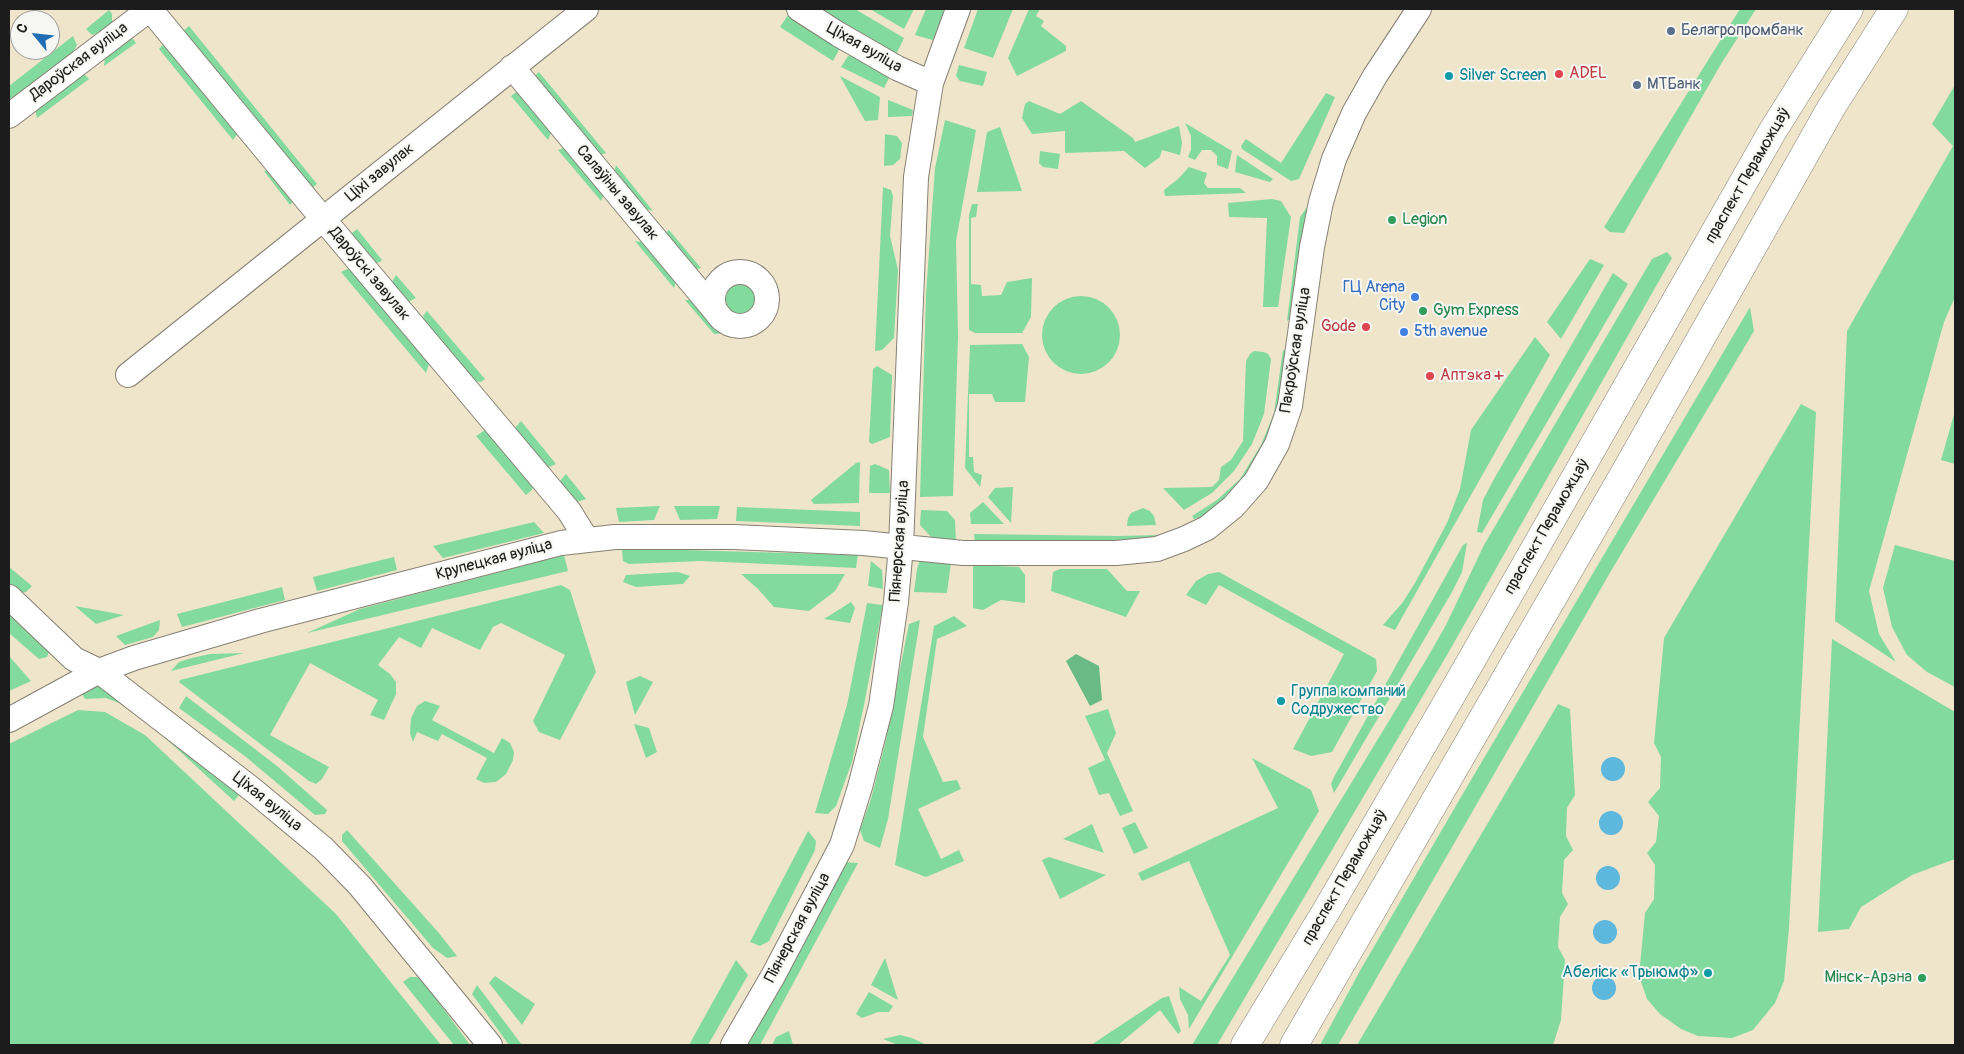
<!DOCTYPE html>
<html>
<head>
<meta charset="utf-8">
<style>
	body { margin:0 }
	#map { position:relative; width:1964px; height:1054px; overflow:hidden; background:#efe5cb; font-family:Pangolin,sans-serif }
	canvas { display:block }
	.frame { position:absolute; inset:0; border:10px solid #1c1c1c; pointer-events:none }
	.north { position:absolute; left:10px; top:10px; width:50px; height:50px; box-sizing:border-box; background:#f6f6f2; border:1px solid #9f9f9c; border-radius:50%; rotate:298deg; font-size:14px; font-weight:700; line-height:20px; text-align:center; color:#1c1c1c }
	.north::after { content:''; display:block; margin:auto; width:18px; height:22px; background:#1f6fb2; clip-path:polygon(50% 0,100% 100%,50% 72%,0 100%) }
</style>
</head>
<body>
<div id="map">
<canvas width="1964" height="1054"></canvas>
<div class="frame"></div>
<div class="north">С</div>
</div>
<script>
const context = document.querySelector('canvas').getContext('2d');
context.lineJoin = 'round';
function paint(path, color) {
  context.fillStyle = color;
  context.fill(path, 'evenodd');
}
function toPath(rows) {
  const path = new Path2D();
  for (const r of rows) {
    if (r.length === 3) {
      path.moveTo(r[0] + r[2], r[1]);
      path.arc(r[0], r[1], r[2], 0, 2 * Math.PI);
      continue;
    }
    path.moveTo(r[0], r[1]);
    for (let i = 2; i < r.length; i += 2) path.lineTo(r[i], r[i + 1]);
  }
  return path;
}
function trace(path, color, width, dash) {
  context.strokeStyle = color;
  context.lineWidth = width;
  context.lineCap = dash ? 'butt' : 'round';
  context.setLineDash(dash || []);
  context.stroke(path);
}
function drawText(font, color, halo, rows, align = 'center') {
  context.font = font + ' Pangolin,sans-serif';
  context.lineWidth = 4;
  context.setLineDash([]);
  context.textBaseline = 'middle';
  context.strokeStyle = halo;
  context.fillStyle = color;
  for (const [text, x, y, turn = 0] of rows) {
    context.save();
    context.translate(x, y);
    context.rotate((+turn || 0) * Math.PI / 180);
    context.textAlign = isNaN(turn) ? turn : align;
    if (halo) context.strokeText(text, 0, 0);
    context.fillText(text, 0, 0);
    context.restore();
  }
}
paint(toPath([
	[814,9,855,9,904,38,894,59],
	[870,9,914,9,904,29],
	[926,9,944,9,936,41,915,35],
	[978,9,1013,9,993,58,964,48],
	[1029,9,1040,9,1036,16,1044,21,1041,26,1066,46,1066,51,1017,76,1008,58],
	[1740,9,1756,9,1721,64,1624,233,1610,232,1604,227],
	[109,10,112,14,112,22,98,33,92,35,86,29],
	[788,15,841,46,833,61,780,27],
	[189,26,317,184,311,189,180,34],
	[128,33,136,43,104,66,105,56],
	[73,36,77,45,72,54,12,98,9,99,9,86],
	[166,41,238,133,233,140,159,49],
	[855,54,890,76,884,88,841,67,848,56],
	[959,65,987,72,983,86,960,81,956,76],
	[539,72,606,153,597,156,531,79],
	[79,74,85,75,89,79,37,118,35,109],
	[840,76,880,97,878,120,865,121],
	[1955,85,1955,297,1944,322,1869,591,1879,634,1896,662,1835,621,1847,331,1953,146,1932,124],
	[519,90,550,128,551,133,548,140,511,96],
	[1326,93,1335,97,1299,179,1291,181,1242,149,1241,146,1246,139,1281,163],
	[888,100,913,110,912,116,888,117],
	[1029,101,1060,114,1081,101,1133,138,1135,142,1179,126,1182,143,1180,155,1162,150,1160,157,1145,168,1124,151,1065,153,1065,131,1032,134,1022,118,1025,104],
	[945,120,976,130,956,241,958,336,953,496,920,497,926,294,935,168],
	[1185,123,1232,151,1228,169,1217,165,1217,156,1211,150,1202,150,1195,160,1188,157,1191,150,1191,136],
	[1000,127,1022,191,977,192,987,132],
	[885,134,897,136,902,143,900,159,893,165,884,166],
	[564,148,604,194,601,201,558,150],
	[1040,151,1060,154,1058,169,1043,167,1039,163],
	[1237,155,1273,179,1270,182,1235,172],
	[616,165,653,211,638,207,613,176],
	[1189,167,1207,173,1204,183,1208,188,1240,188,1246,193,1165,196,1164,190,1178,179],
	[264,171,274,171,296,198,290,205],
	[883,187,891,190,893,196,890,236,898,270,894,338,882,350,875,351],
	[1272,199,1281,201,1291,217,1278,307,1263,307,1267,218,1229,217,1228,203],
	[972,204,978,204,976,217,971,218,971,284,981,285,982,296,1001,295,1007,282,1032,278,1031,317,1022,333,975,333,969,330,969,215],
	[1307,207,1309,215,1295,314,1287,321,1300,217],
	[357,229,382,260,380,262,371,264,348,236],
	[669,230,701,268,693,270,662,235],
	[635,241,647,243,676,282,674,288],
	[1667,252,1672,258,1447,655,1217,1045,1192,1045,1426,660,1446,625,1484,545,1652,259],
	[1590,259,1604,265,1561,339,1547,322],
	[347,269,351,269,430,361,426,373,341,272],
	[1613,273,1628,284,1482,533,1477,532,1483,500,1494,479],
	[396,275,416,298,410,301,403,300,392,282],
	[742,299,16],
	[1081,335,39],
	[685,300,696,300,725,333,714,334],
	[1750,307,1754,331,1611,571,1338,1045,1320,1045,1361,969,1461,797],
	[427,311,485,379,481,382,475,381,426,325,423,316],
	[1535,337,1550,355,1395,630,1383,625,1403,602,1415,583,1447,523,1460,489,1471,430],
	[1022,344,1029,357,1025,402,995,402,992,394,969,394,969,457,973,457,974,472,982,475,980,487,965,468,970,345],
	[1283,350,1291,353,1287,391,1253,474,1205,516,1194,519,1192,516,1217,500,1240,479,1261,445,1274,413],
	[1254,351,1264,352,1268,354,1271,359,1264,414,1252,444,1234,471,1212,493,1184,510,1163,488,1212,487,1219,480,1221,467,1231,460,1243,441,1246,361,1250,354],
	[877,366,892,375,890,437,872,444,869,442,873,369],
	[1801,404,1816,412,1789,928,1784,981,1775,1003,1753,1030,1732,1038,1698,1036,1681,1029,1660,1014,1647,999,1639,976,1645,913,1654,899,1655,865,1647,853,1656,842,1659,816,1648,802,1660,788,1661,757,1654,743,1664,638],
	[1955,411,1955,464,1941,460],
	[521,421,556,464,549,467,545,466,515,434,515,428],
	[485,430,489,430,533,485,532,490,526,495,476,436],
	[860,462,859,503,814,504,811,500,856,463],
	[875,464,889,470,890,493,869,493,870,466],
	[566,474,586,499,574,503,560,486,560,481],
	[1013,487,1011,523,988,497,995,488],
	[983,502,1004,524,971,524,970,513],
	[660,506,654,520,619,522,616,508],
	[674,506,720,506,717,519,680,520],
	[737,507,860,512,860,526,736,521],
	[1143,508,1150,511,1154,516,1156,525,1127,526,1128,518,1131,513],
	[921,510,947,511,955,520,956,543,935,541,920,525],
	[534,522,544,533,443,558,433,546],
	[974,534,1119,536,1159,535,1154,540,1146,542,975,544],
	[1467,543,1462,572,1452,592,1334,793,1331,784,1334,777,1463,545],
	[1895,545,1955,561,1955,687,1927,672,1907,655,1892,627,1883,588],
	[622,550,685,550,858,555,856,568,701,561,629,564,623,561],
	[564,555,568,571,307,633,360,609],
	[952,555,947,593,914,592,917,569,920,560],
	[394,557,397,570,317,591,313,577],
	[871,561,882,570,883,589,868,586],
	[973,565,1019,567,1025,575,1025,603,1001,600,983,610,973,608],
	[9,567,32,586,26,592,20,593,9,583],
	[1060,569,1107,569,1127,591,1140,591,1126,617,1051,591,1053,572],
	[678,572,690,576,683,584,636,587,623,582,626,575],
	[1219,572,1376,659,1377,671,1332,752,1311,756,1293,749,1344,654,1219,585,1206,605,1186,595,1196,581,1208,574],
	[741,574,845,574,835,591,809,611,774,607,758,589],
	[561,585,570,590,596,672,560,740,539,732,533,721,565,655,501,623,493,627,480,650,432,628,421,648,399,637,378,665,390,674,396,682,396,694,384,720,370,715,378,700,310,663,270,735,329,767,322,779,316,784,309,781,179,682,180,680],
	[282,587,285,600,182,627,177,614],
	[851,602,855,608,850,623,824,619],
	[867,603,883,605,865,700,852,762,836,806,828,814,815,813,847,705],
	[75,606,124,615,96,624],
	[9,611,51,646,47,657,39,659,9,633],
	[954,616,967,626,937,639,923,737,943,782,957,780,961,789,918,809,941,859,959,850,964,861,926,877,895,865,934,626],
	[160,620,159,630,153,637,125,645,116,636],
	[920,620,888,819,880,848,864,841,860,830,871,799,885,744,909,624],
	[1832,639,1955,712,1955,859,1912,875,1861,907,1849,929,1818,932],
	[244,653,171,671,179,662,192,658,210,654],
	[9,656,31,681,9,691],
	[640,676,653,682,635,715,626,682],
	[97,684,151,721,149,725,119,703,106,698,85,699,81,692],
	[186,696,277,766,327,810,325,814,315,815,246,757,179,708],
	[425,701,440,706,432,720,494,753,502,738,510,743,514,752,513,760,506,774,496,782,484,783,476,779,487,758,442,734,438,741,417,732,413,742,410,733,411,718,417,706],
	[1558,704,1570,709,1575,795,1567,808,1566,836,1573,850,1564,860,1562,893,1568,904,1560,917,1558,947,1565,960,1561,1020,1553,1045,1357,1045],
	[1108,709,1116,733,1107,753,1133,811,1120,816,1109,793,1099,795,1088,768,1105,760,1085,716],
	[78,710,105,712,145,735,336,914,441,1045,9,1045,9,744],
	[634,724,649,728,657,752,646,758],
	[163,736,243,790,234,801],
	[1252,758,1311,790,1319,811,1189,1029,1188,1015,1180,999,1179,987,1201,1001,1230,955,1189,861,1142,881,1138,873,1278,808],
	[1135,822,1148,848,1134,854,1122,828],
	[1092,824,1104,853,1063,839],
	[347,830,438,932,457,956,447,958,433,948,342,841,342,835],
	[808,831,816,841,815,850,769,941,760,946,750,942],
	[1049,857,1106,875,1060,899,1042,860],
	[843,862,858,863,760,1045,744,1045],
	[885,958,898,1000,871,985],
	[736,960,748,975,708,1045,689,1045],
	[495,976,535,1004,522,1025,489,983],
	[410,977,417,977,423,981,470,1045,454,1045,403,982],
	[477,985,522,1045,509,1045,472,994],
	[869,992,893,1006,889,1012,878,1012,862,1018,856,1014],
	[1169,996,1181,1031,1178,1034,1160,1010,1118,1045,1091,1045,1162,998],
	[789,1031,793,1045,772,1045,776,1037],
	[900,1035,912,1038,927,1045,898,1045,883,1039]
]), '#83da9e');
paint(toPath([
	[1076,654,1099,666,1102,700,1090,706,1066,661]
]), '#6aba85');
paint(toPath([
	[1613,769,12],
	[1611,823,12],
	[1608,878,12],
	[1605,932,12],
	[1604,988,12]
]), '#5eb7dc');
const minor = toPath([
	[150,9,308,201,569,511,587,540],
	[799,9,838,34,897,68,931,83],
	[512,67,722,319],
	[9,116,150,9],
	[740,299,27],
	[128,375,586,9],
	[9,597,74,659,99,671,253,790,324,849,360,886,490,1045],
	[9,720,99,671,134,658,260,621,561,543,615,537,734,537,863,543,963,553,1116,553,1157,549,1184,539,1207,528,1233,507,1256,481,1277,444,1290,406,1312,247,1321,202,1334,159,1354,113,1375,76,1419,9],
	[733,1045,773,976,842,845,860,787,881,706,896,602,901,546,916,177,931,83,958,9]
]);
const primary = toPath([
	[1245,1045,1328,908,1463,675,1772,132,1849,9],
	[1294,1045,1627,469,1831,108,1894,9]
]);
trace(minor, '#868074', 26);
trace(primary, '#868074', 29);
trace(minor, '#fff', 24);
trace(primary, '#fff', 28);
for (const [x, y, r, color] of [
	[1671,31,5,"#5c6f8a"],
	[1559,74,5,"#e0444e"],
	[1449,76,5,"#0f9aa8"],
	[1637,85,5,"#5c6f8a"],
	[1392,220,5,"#2e9e5b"],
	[1415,297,5,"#3f7fe0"],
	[1423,311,5,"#2e9e5b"],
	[1366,327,5,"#e0444e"],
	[1404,332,5,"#3f7fe0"],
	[1430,376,5,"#e0444e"],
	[1281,701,5,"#0f9aa8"],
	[1708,973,5,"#0f9aa8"],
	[1922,978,5,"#2e9e5b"]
]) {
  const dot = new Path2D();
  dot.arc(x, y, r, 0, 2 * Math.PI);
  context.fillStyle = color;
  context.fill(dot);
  trace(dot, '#f6f6f2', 2);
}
drawText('16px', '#4e5e75', '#f6f6f2', [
	["Белагропромбанк",1681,31],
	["МТБанк",1647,85]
], 'left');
drawText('16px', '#1c1c1c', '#f6f6f2', [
	["Ціхая вуліца",864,48,30],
	["Дароўская вуліца",79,62,-37],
	["Ціхі завулак",380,173,-39],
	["праспект Пераможцаў",1748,176,-60],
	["Салаўіны завулак",617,193,50],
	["Дароўскі завулак",369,274,50],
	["Пакроўская вуліца",1296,350,-81],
	["праспект Пераможцаў",1547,527,-60],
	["Піянерская вуліца",900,541,-86],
	["Крупецкая вуліца",494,560,-15],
	["Ціхая вуліца",267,802,39],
	["праспект Пераможцаў",1345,878,-60],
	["Піянерская вуліца",798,928,-62]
]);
drawText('16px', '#be3a42', '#f6f6f2', [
	["ADEL",1569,74],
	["Gode",1356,327,"right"],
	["Аптэка +",1440,376]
], 'left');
drawText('16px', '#0d838f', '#f6f6f2', [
	["Silver Screen",1459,76],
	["Группа компаний",1291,692],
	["Содружество",1291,710],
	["Абеліск «Трыюмф»",1698,973,"right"]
], 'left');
drawText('16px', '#27864d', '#f6f6f2', [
	["Legion",1402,220],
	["Gym Express",1433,311],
	["Мінск-Арэна",1912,978,"right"]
], 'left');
drawText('16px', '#366cbe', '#f6f6f2', [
	["ГЦ Arena",1405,288],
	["City",1405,306],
	["5th avenue",1414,332,"left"]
], 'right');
</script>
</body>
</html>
